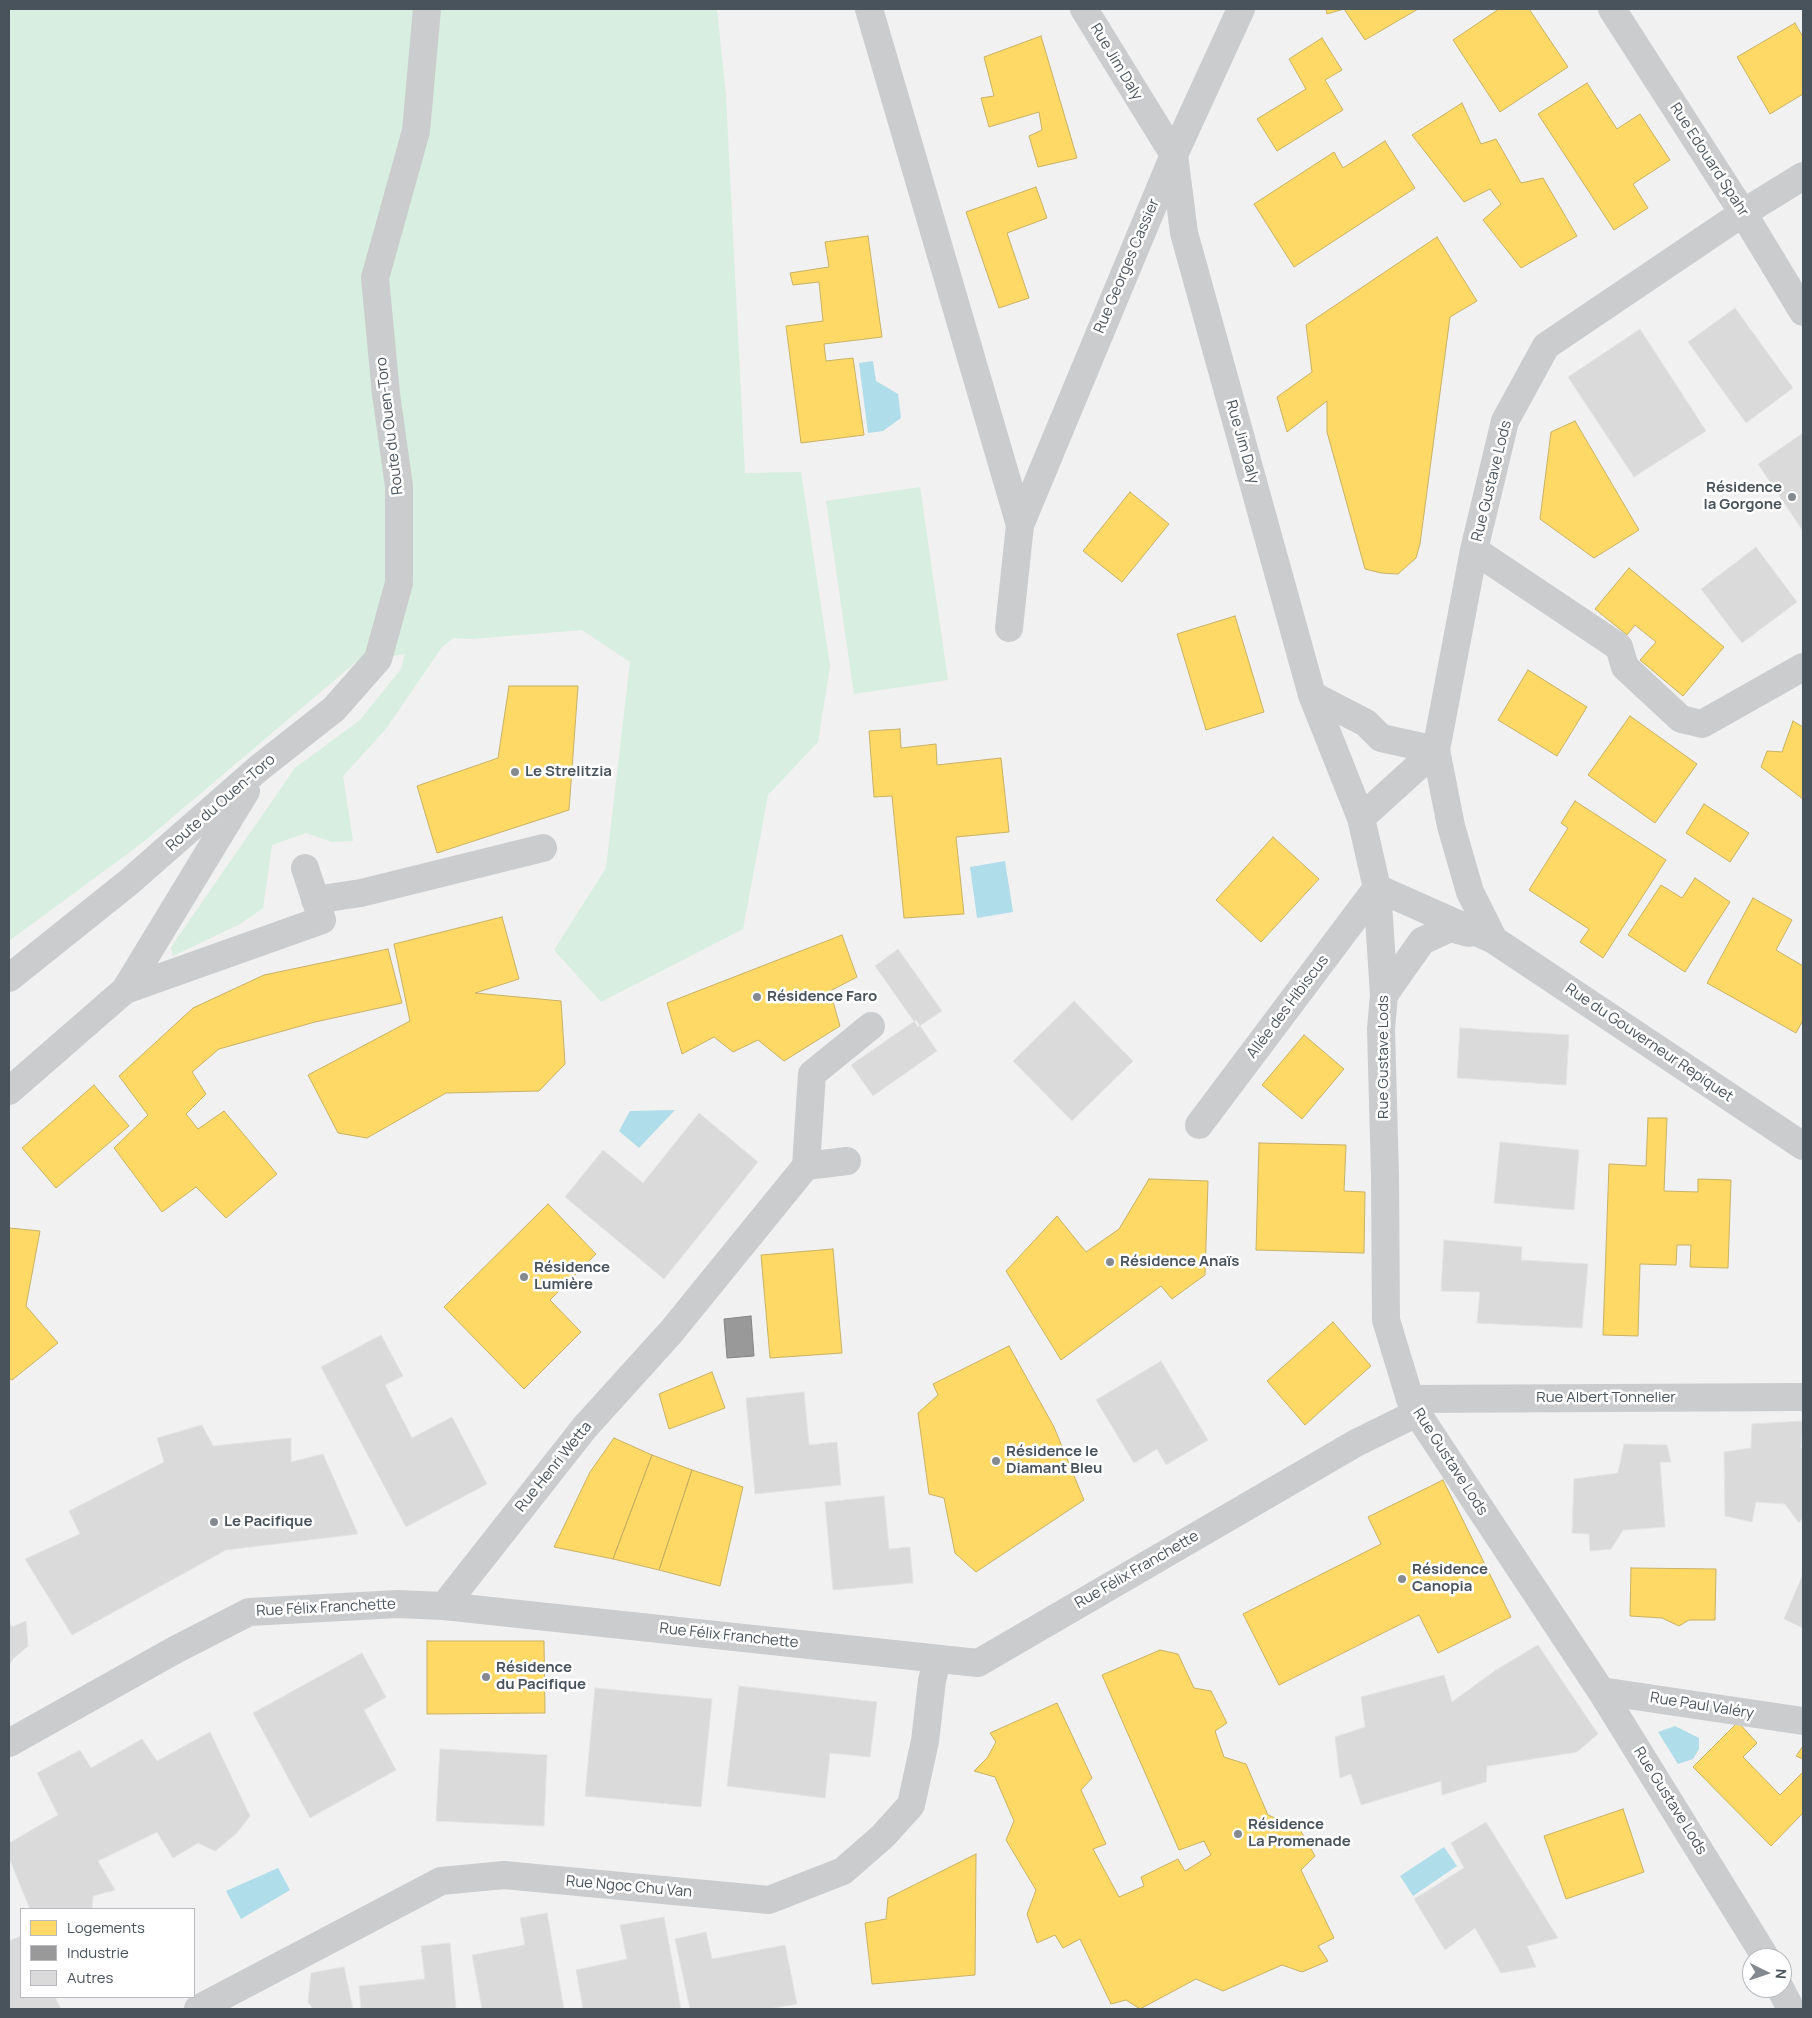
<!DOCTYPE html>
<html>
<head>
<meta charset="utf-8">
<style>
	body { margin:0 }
	#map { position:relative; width:1812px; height:2018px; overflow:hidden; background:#f1f1f1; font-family:Manrope,sans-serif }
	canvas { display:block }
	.frame { position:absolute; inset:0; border:10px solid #49535c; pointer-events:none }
	.legend { position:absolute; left:20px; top:1908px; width:175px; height:90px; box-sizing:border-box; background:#fff; border:1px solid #b6babe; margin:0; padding:6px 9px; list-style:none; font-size:15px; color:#49535c }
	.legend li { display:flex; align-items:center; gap:10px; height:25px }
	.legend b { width:25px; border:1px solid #b6babe }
	.north { position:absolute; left:1742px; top:1948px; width:50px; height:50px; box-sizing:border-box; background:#fff; border:1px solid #b6babe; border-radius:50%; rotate:94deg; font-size:14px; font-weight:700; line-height:20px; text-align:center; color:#49535c }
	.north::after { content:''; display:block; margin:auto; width:18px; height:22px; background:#848a90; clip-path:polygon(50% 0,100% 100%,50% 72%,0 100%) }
</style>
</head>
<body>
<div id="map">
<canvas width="1812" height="2018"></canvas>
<div class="frame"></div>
<ul class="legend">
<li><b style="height:14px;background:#ffd966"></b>Logements</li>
<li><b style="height:14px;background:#999"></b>Industrie</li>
<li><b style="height:14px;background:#dadadb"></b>Autres</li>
</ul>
<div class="north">N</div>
</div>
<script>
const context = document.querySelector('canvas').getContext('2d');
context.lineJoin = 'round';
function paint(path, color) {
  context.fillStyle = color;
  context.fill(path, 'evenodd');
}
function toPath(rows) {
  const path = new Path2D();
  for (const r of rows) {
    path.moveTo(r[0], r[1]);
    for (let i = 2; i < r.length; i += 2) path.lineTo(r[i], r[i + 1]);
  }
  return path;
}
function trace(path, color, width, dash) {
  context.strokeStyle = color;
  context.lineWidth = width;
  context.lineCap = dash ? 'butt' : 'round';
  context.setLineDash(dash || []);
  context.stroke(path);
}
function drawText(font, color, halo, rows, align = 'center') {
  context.font = font + ' Manrope,sans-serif';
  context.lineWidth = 5;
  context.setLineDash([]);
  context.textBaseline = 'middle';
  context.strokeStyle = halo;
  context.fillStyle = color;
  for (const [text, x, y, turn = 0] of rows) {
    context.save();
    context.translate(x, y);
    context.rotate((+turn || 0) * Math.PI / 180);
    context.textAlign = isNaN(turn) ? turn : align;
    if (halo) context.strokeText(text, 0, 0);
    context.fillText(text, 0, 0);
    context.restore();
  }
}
paint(toPath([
	[9,9,717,9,726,96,745,473,801,472,830,666,818,742,768,795,743,929,601,1002,554,950,606,868,630,662,582,630,472,639,454,638,442,647,385,730,343,776,353,841,332,842,306,833,272,845,263,908,240,924,173,956,171,947,295,768,360,720,401,669,405,654,356,662,142,843,9,941],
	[920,487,948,680,854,694,826,501]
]), '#d7eee0');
paint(toPath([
	[873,361,876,381,898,394,901,418,883,431,868,433,859,363],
	[1005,861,1013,912,977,918,970,867],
	[675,1110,639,1148,619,1131,630,1111],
	[1675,1726,1699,1738,1699,1749,1693,1759,1678,1764,1658,1732],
	[1444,1847,1457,1866,1413,1896,1400,1876],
	[278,1868,290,1890,241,1919,226,1891]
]), '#afdde9');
const homes = toPath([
	[1326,9,1418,9,1365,40,1344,9,1327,14,1326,9],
	[1499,9,1529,9,1568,67,1500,112,1453,40,1499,9],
	[1795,23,1803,37,1803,94,1770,114,1737,57,1795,23],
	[1041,36,1077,158,1038,167,1029,136,1042,130,1039,112,989,127,981,98,994,96,984,57,1041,36],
	[1322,38,1342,70,1325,80,1343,110,1277,151,1257,119,1306,89,1289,59,1322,38],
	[1587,83,1617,129,1640,114,1670,160,1633,184,1648,208,1614,230,1538,114,1587,83],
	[1462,103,1481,144,1496,139,1521,183,1543,178,1577,236,1521,268,1483,220,1501,204,1490,189,1464,202,1412,135,1462,103],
	[1385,141,1415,188,1294,267,1254,204,1334,152,1343,168,1385,141],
	[1036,187,1047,218,1007,233,1029,298,999,308,966,212,1036,187],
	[868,236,882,337,824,344,826,361,853,358,864,435,801,443,786,326,823,321,819,282,793,285,790,273,829,267,825,242,868,236],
	[1437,237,1477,301,1450,317,1420,544,1416,558,1398,574,1381,573,1365,569,1327,432,1327,401,1287,432,1277,397,1312,372,1306,325,1437,237],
	[1575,421,1639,530,1594,558,1540,519,1551,432,1575,421],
	[1130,492,1169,524,1122,582,1083,551,1130,492],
	[1629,568,1724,647,1683,696,1640,660,1656,642,1635,625,1627,635,1595,609,1629,568],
	[1235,616,1264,712,1206,730,1177,634,1235,616],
	[1528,670,1587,707,1557,756,1498,720,1528,670],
	[509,686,578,686,569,810,437,853,417,786,498,758,509,686],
	[1630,716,1697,764,1655,823,1588,775,1630,716],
	[1793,721,1803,727,1803,799,1761,767,1767,751,1782,752,1793,721],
	[900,729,901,748,936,744,937,765,1001,758,1009,832,956,837,964,914,904,918,892,796,874,797,869,731,900,729],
	[1575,801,1666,860,1603,958,1580,942,1589,929,1529,890,1568,828,1561,823,1575,801],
	[1704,804,1749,833,1730,862,1686,833,1704,804],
	[1273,837,1319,879,1261,942,1216,900,1273,837],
	[1695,878,1730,902,1685,972,1628,935,1661,885,1682,898,1695,878],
	[1753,898,1792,920,1776,950,1803,966,1803,1020,1796,1033,1707,983,1753,898],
	[502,917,519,979,475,993,561,1001,565,1064,539,1091,446,1093,367,1138,338,1133,308,1075,410,1021,394,944,502,917],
	[842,935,857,977,830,991,840,1026,784,1061,758,1040,733,1052,714,1037,682,1054,667,1003,842,935],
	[388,949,402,1003,315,1022,219,1049,192,1072,206,1094,186,1114,198,1129,224,1111,277,1174,226,1218,196,1187,162,1212,114,1148,148,1115,119,1076,193,1008,264,975,388,949],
	[1304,1035,1344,1069,1302,1119,1262,1085,1304,1035],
	[94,1085,129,1126,56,1188,22,1148,94,1085],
	[1648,1118,1667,1118,1664,1191,1698,1192,1698,1179,1731,1180,1728,1268,1690,1267,1691,1245,1677,1245,1676,1265,1640,1264,1638,1336,1603,1335,1609,1164,1646,1166,1648,1118],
	[1259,1143,1346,1145,1344,1191,1365,1192,1364,1253,1256,1250,1259,1143],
	[1149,1179,1208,1181,1205,1275,1172,1299,1161,1286,1061,1360,1006,1271,1057,1216,1086,1252,1119,1229,1149,1179],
	[548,1204,596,1254,550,1300,581,1332,524,1389,444,1307,548,1204],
	[9,1228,40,1231,26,1306,58,1343,12,1380,9,1378,9,1228],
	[833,1249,842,1353,770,1358,761,1255,833,1249],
	[1333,1322,1371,1366,1305,1425,1267,1381,1333,1322],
	[1009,1346,1054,1427,1084,1500,976,1572,955,1553,944,1498,929,1494,918,1413,938,1395,933,1384,1009,1346],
	[712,1372,725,1408,669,1429,659,1394,712,1372],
	[614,1438,652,1455,613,1559,554,1547,590,1472,614,1438],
	[652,1455,692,1470,659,1570,613,1559,652,1455],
	[692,1470,743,1487,720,1586,659,1570,692,1470],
	[1443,1480,1511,1617,1438,1653,1419,1615,1279,1685,1243,1614,1381,1544,1368,1517,1443,1480],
	[1631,1568,1716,1569,1715,1620,1689,1620,1679,1626,1662,1618,1630,1616,1631,1568],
	[427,1641,544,1641,545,1713,427,1714,427,1641],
	[1160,1650,1178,1654,1194,1688,1211,1691,1227,1723,1215,1731,1224,1757,1246,1764,1268,1815,1299,1828,1315,1856,1301,1870,1334,1938,1318,1946,1328,1961,1302,1972,1282,1965,1223,1991,1196,1979,1140,2009,1126,2000,1111,2004,1080,1939,1063,1948,1055,1935,1037,1943,1027,1914,1036,1890,1006,1840,1014,1821,995,1777,974,1771,987,1758,996,1742,990,1733,1057,1703,1092,1778,1081,1790,1106,1844,1093,1849,1119,1897,1144,1886,1141,1877,1178,1859,1185,1871,1211,1855,1204,1841,1179,1850,1102,1675,1160,1650],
	[1738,1722,1757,1743,1743,1757,1780,1795,1803,1772,1803,1813,1771,1846,1693,1767,1738,1722],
	[1803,1746,1803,1759,1796,1756,1803,1746],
	[1623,1809,1644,1872,1566,1899,1544,1836,1623,1809],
	[976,1854,975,1975,872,1984,865,1923,886,1919,888,1898,976,1854]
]);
paint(homes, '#ffd966');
trace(homes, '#c8b163', 1);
const industry = toPath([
	[751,1316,754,1356,727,1358,724,1319,751,1316]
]);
paint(industry, '#999');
trace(industry, '#818487', 1);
const building = toPath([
	[1735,308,1793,388,1746,423,1688,342,1735,308],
	[1640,329,1706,431,1634,477,1568,377,1640,329],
	[1803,433,1803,531,1758,464,1803,433],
	[1756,547,1797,602,1742,643,1701,589,1756,547],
	[898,949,942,1011,918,1027,875,966,898,949],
	[1074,1001,1133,1061,1072,1121,1013,1061,1074,1001],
	[916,1020,937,1051,873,1096,851,1065,916,1020],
	[1460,1028,1569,1035,1566,1085,1457,1078,1460,1028],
	[699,1113,758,1162,664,1279,565,1197,603,1150,643,1183,699,1113],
	[1500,1142,1579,1150,1574,1210,1494,1203,1500,1142],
	[1444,1240,1522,1247,1521,1260,1588,1264,1582,1328,1477,1323,1480,1292,1441,1291,1444,1240],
	[381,1335,403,1376,385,1385,412,1438,452,1417,487,1484,406,1527,321,1367,381,1335],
	[1161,1361,1208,1440,1166,1465,1157,1449,1134,1463,1096,1400,1161,1361],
	[804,1392,809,1445,837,1442,841,1485,755,1494,746,1398,804,1392],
	[1803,1421,1801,1448,1803,1449,1803,1517,1799,1523,1785,1504,1756,1502,1752,1522,1725,1516,1724,1452,1751,1448,1752,1424,1803,1421],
	[202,1425,213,1446,291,1438,291,1462,323,1454,358,1534,226,1550,72,1635,25,1559,80,1534,69,1511,164,1462,157,1438,202,1425],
	[1624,1444,1667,1445,1671,1462,1660,1462,1665,1527,1623,1530,1611,1549,1590,1551,1589,1534,1572,1533,1574,1479,1618,1473,1624,1444],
	[884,1496,889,1549,910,1547,913,1583,833,1590,825,1502,884,1496],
	[1803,1574,1803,1628,1784,1619,1803,1574],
	[9,1621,12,1627,26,1621,28,1646,13,1659,9,1666,9,1621],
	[1538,1645,1598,1734,1577,1752,1487,1766,1486,1782,1442,1795,1441,1781,1361,1805,1351,1774,1340,1778,1335,1737,1365,1727,1361,1697,1444,1675,1452,1702,1496,1670,1538,1645],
	[362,1653,386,1697,364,1710,396,1770,310,1818,253,1713,362,1653],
	[739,1686,877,1702,870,1757,830,1753,825,1798,727,1786,739,1686],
	[595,1688,712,1699,701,1807,585,1796,595,1688],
	[210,1732,250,1816,237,1833,215,1851,198,1843,173,1858,157,1832,98,1861,115,1890,93,1896,92,1909,30,1909,9,1858,9,1843,58,1815,37,1773,80,1750,91,1768,142,1739,157,1761,210,1732],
	[440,1749,547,1755,544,1826,436,1821,440,1749],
	[1486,1822,1558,1938,1527,1946,1536,1967,1501,1973,1475,1928,1445,1950,1414,1899,1464,1868,1451,1843,1486,1822],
	[547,1913,564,2009,482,2009,472,1955,525,1945,520,1918,547,1913],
	[664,1917,681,2009,583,2009,576,1970,627,1959,620,1925,664,1917],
	[706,1932,712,1959,785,1945,797,2004,769,2009,690,2009,675,1939,706,1932],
	[21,1936,21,1997,55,1997,61,2009,9,2009,9,1941,21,1936],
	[450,1943,456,2009,361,2009,359,1986,425,1979,421,1946,450,1943],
	[344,1967,353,2009,313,2009,308,2002,311,1973,344,1967]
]);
paint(building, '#dadadb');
trace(building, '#e2e3e4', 1);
trace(toPath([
	[869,9,1020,525,1009,628],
	[1084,9,1174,155,1184,233,1312,695,1361,818,1377,888,1384,995,1381,1029,1385,1175,1386,1320,1410,1399,1417,1413,1601,1691,1766,1958],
	[1612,9,1743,213,1803,312],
	[1020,525,1174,155,1241,9],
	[1474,550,1619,647,1625,667,1681,719,1702,724,1803,667],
	[1312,695,1366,723,1381,738,1436,750],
	[1361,818,1436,750],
	[1377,888,1494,940,1803,1146],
	[315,900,361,893,543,848],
	[1494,940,1470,892,1451,826,1436,750,1474,550,1505,421,1546,346,1743,213,1803,176],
	[9,978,129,882,259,768,334,709,378,659,399,583,399,486,386,394,375,278,416,131,427,9],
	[125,990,246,791],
	[1384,995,1422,941,1450,928,1469,933],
	[9,1091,125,990,322,920,305,868],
	[1199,1125,1377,888],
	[806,1166,847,1161],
	[1410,1399,1803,1397],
	[444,1606,585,1427,671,1332,806,1166,812,1074,871,1026],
	[1601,1691,1803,1721],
	[9,1743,175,1650,249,1612,398,1604,444,1606,978,1663,1356,1443,1417,1413],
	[1780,1988,1791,2009],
	[198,2009,441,1881,504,1875,769,1900,843,1871,883,1836,911,1805,925,1741,932,1681,937,1659]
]), '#cbccce', 28);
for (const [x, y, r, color] of [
	[1792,497,5,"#848a90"],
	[515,772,5,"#848a90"],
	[757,997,5,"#848a90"],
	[1110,1262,5,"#848a90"],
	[524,1277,5,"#848a90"],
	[996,1461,5,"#848a90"],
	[214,1522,5,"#848a90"],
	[1402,1579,5,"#848a90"],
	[486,1677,5,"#848a90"],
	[1238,1834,5,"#848a90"]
]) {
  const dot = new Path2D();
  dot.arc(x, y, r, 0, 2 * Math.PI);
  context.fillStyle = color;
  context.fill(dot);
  trace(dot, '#fff', 2);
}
drawText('15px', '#49535c', '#fff', [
	["Rue Jim Daly",1116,62,59],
	["Rue Edouard Spahr",1709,160,57],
	["Rue Georges Cassier",1127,266,-67],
	["Route du Ouen-Toro",390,426,-97],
	["Rue Jim Daly",1242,442,74],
	["Rue Gustave Lods",1492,481,-76],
	["Route du Ouen-Toro",221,803,-41],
	["Allée des Hibiscus",1288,1007,-53],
	["Rue du Gouverneur Repiquet",1649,1043,34],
	["Rue Gustave Lods",1384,1057,-90],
	["Rue Albert Tonnelier",1606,1398],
	["Rue Gustave Lods",1450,1462,57],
	["Rue Henri Wetta",554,1467,-51],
	["Rue Félix Franchette",1137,1570,-30],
	["Rue Félix Franchette",326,1608,-3],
	["Rue Félix Franchette",729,1636,6],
	["Rue Paul Valéry",1702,1706,9],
	["Rue Gustave Lods",1670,1801,58],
	["Rue Ngoc Chu Van",629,1887,5]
]);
drawText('bold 15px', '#49535c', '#fff', [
	["Résidence",1782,488,"right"],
	["la Gorgone",1782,505,"right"],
	["Le Strelitzia",525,772],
	["Résidence Faro",767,997],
	["Résidence Anaïs",1120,1262],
	["Résidence",534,1268],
	["Lumière",534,1285],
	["Résidence le",1006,1452],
	["Diamant Bleu",1006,1469],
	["Le Pacifique",224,1522],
	["Résidence",1412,1570],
	["Canopia",1412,1587],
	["Résidence",496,1668],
	["du Pacifique",496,1685],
	["Résidence",1248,1825],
	["La Promenade",1248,1842]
], 'left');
</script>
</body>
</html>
